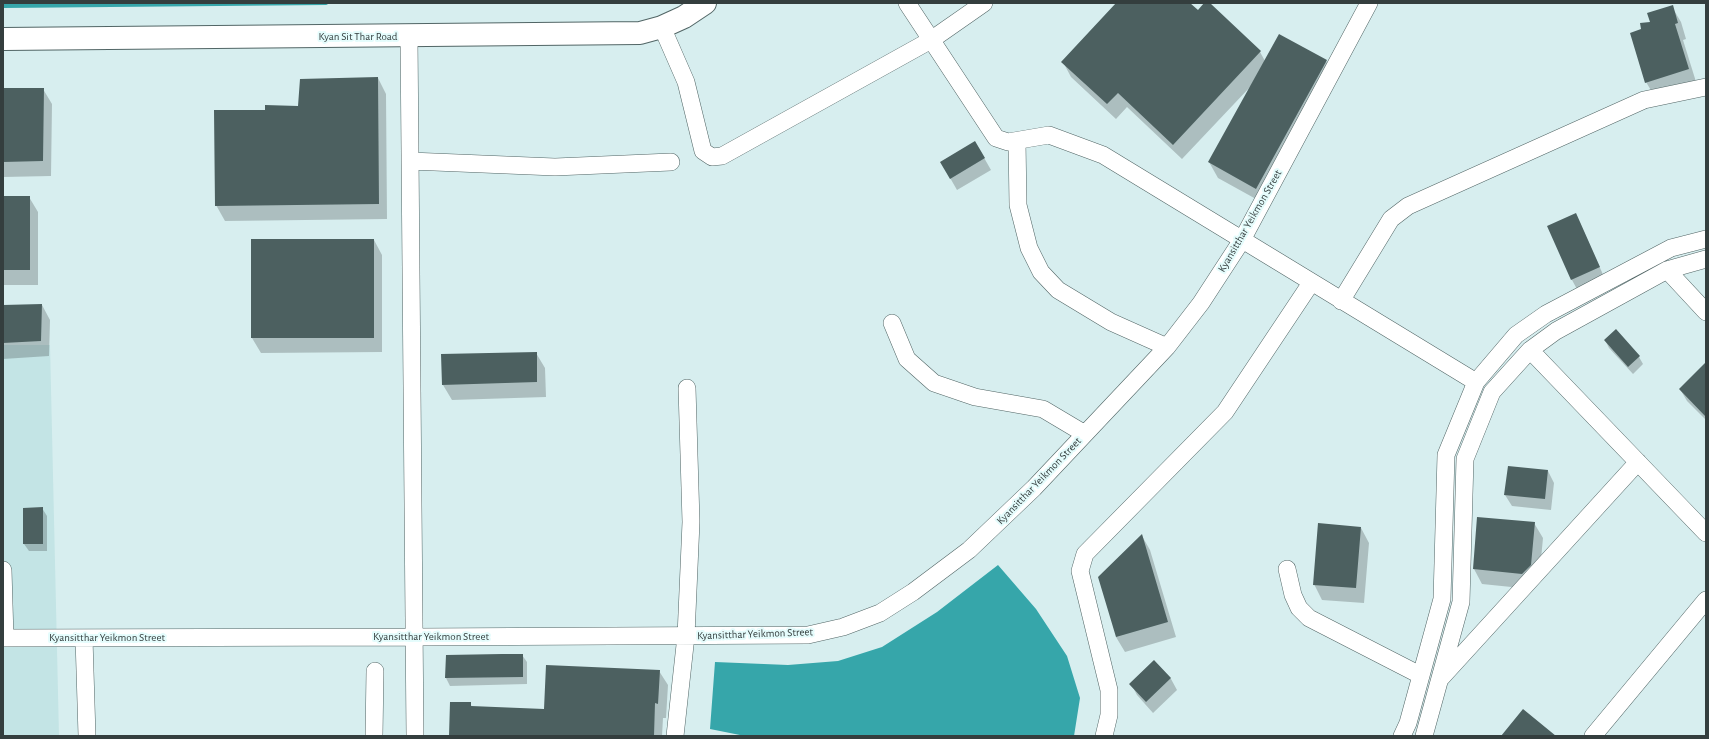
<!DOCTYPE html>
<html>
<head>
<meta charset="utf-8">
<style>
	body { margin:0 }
	#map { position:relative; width:1709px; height:739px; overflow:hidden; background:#d7eeef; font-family:"Alegreya Sans",sans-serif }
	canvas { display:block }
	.frame { position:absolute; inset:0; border:4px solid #343e3e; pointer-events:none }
</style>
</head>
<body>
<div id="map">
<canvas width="1709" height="739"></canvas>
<div class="frame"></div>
</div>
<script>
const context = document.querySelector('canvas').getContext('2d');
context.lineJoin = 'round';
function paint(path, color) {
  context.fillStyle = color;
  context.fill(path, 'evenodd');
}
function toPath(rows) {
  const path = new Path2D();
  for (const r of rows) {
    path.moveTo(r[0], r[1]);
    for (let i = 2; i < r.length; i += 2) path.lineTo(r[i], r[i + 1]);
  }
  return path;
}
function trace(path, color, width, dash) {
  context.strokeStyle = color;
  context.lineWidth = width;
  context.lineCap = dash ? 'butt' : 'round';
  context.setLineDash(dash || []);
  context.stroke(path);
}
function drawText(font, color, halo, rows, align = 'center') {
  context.font = font + ' "Alegreya Sans",sans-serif';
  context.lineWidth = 4;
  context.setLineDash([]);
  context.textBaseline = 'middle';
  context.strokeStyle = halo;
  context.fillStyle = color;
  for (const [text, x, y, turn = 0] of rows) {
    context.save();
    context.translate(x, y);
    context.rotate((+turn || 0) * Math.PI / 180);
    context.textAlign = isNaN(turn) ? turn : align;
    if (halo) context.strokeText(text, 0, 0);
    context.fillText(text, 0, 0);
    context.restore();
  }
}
paint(toPath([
	[3,345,50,345,59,736,3,736]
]), '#c3e4e5');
paint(toPath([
	[998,565,1036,609,1067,656,1080,698,1074,736,745,736,710,729,715,662,788,665,838,661,882,647,937,612]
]), '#36a6aa');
paint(toPath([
	[1117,3,1189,3,1198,11,1205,3,1208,3,1260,52,1265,61,1326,61,1335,76,1265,204,1218,178,1209,162,1251,86,1182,159,1127,107,1116,119,1071,77,1063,62],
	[1672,7,1681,22,1686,39,1683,40,1697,85,1655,97,1646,82,1642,30],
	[378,78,386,94,387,219,225,221,216,205,266,111,299,107],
	[3,89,43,89,52,104,51,176,3,177],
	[975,142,991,170,957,190,941,162],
	[3,197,29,197,38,212,38,285,3,285],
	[1576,214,1605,279,1578,291,1572,280],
	[252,240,374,240,382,255,382,352,261,353,252,338],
	[42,305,50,320,49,356,3,359,3,306],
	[1605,340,1639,357,1643,364,1633,374,1609,348],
	[536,353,545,368,546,397,452,400,443,385],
	[1706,365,1706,420,1687,401,1680,389],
	[1548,471,1554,483,1551,510,1512,506,1505,495],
	[42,508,47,516,47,551,29,551,24,544],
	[1478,518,1534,523,1543,538,1539,580,1531,589,1482,584,1474,569],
	[1361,528,1369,543,1364,603,1322,600,1314,584],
	[1142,536,1150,550,1176,637,1125,652,1116,637],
	[522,655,527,662,527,684,450,686,446,678,447,656],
	[1154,662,1171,679,1177,690,1153,713,1137,695,1131,684],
	[659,671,668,685,666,718,663,718,662,736,450,736,470,703,472,707,545,710]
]), '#0003');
trace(toPath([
	[3,6,326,3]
]), '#36a6aa', 4);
paint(toPath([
	[1116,3,1190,3,1198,10,1204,3,1210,3,1261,51,1173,145,1118,93,1107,104,1061,62],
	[1673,5,1678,23,1675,24,1689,69,1645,83,1630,33,1641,29,1640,23,1650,22,1647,13],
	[1279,34,1327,60,1256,189,1208,162],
	[378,77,379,204,215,206,214,110,265,110,265,105,298,106,300,79],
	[3,88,44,88,43,161,3,162],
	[975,141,985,158,950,179,940,162],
	[3,196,30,196,30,270,3,270],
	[1576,213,1600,267,1571,280,1547,226],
	[251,239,374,239,374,338,251,338],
	[42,304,41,341,3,343,3,305],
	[1616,329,1640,356,1628,367,1604,340],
	[537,352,537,382,442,385,441,354],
	[1706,362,1706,417,1679,389],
	[1508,466,1548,470,1545,499,1504,495],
	[43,507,43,544,23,544,23,508],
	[1477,517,1535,522,1531,565,1522,574,1473,569],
	[1318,523,1361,527,1356,588,1313,585],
	[1142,534,1168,622,1116,637,1098,577],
	[502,654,523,654,523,677,445,678,446,655],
	[1154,660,1171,678,1146,702,1129,684],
	[546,665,660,670,658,704,655,703,654,736,449,736,450,702,471,702,471,706,544,709],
	[1523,709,1556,736,1501,736]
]), '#4c6060');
const minor = toPath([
	[907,3,996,138,1008,142,1049,135,1103,155,1476,382],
	[662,27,686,82,703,151,712,157,722,156,931,40,984,3],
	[409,37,415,736],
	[1017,141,1018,205,1029,248,1041,272,1058,290,1111,322,1167,347],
	[410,161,555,167,671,162],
	[1667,270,1706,312],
	[1341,301,1391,219,1408,206,1644,100,1706,87],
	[892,323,907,359,934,383,975,397,1043,409,1085,434],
	[1530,350,1706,533],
	[1287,569,1293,595,1299,608,1309,618,1420,675],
	[3,570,5,638],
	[3,638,415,637,808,635,843,627,880,613,913,592,969,550,1034,488,1167,347,1201,303,1242,240,1369,3],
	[84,638,87,736],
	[1441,678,1638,462],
	[374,736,375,671],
	[675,736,686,636,691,522,687,388],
	[1104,736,1109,715,1109,690,1080,571,1085,554,1225,412,1311,283],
	[1402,736,1408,723,1442,599,1446,455,1476,382,1516,335,1546,314,1671,248,1706,239],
	[1424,736,1461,602,1465,459,1492,392,1530,350,1556,331,1667,270,1706,259],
	[1593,736,1706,600]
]);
const major = toPath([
	[3,39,640,33,662,27,684,17,705,3]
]);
trace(minor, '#516565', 18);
trace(major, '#516565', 24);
trace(minor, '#fff', 17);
trace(major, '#fff', 22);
drawText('11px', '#343e3e', '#e4fcfc', [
	["Kyan Sit Thar Road",358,37],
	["Kyansitthar Yeikmon Street",1250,221,-60],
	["Kyansitthar Yeikmon Street",1039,481,-46],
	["Kyansitthar Yeikmon Street",755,634,-2],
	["Kyansitthar Yeikmon Street",431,637],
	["Kyansitthar Yeikmon Street",107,638]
]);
</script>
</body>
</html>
